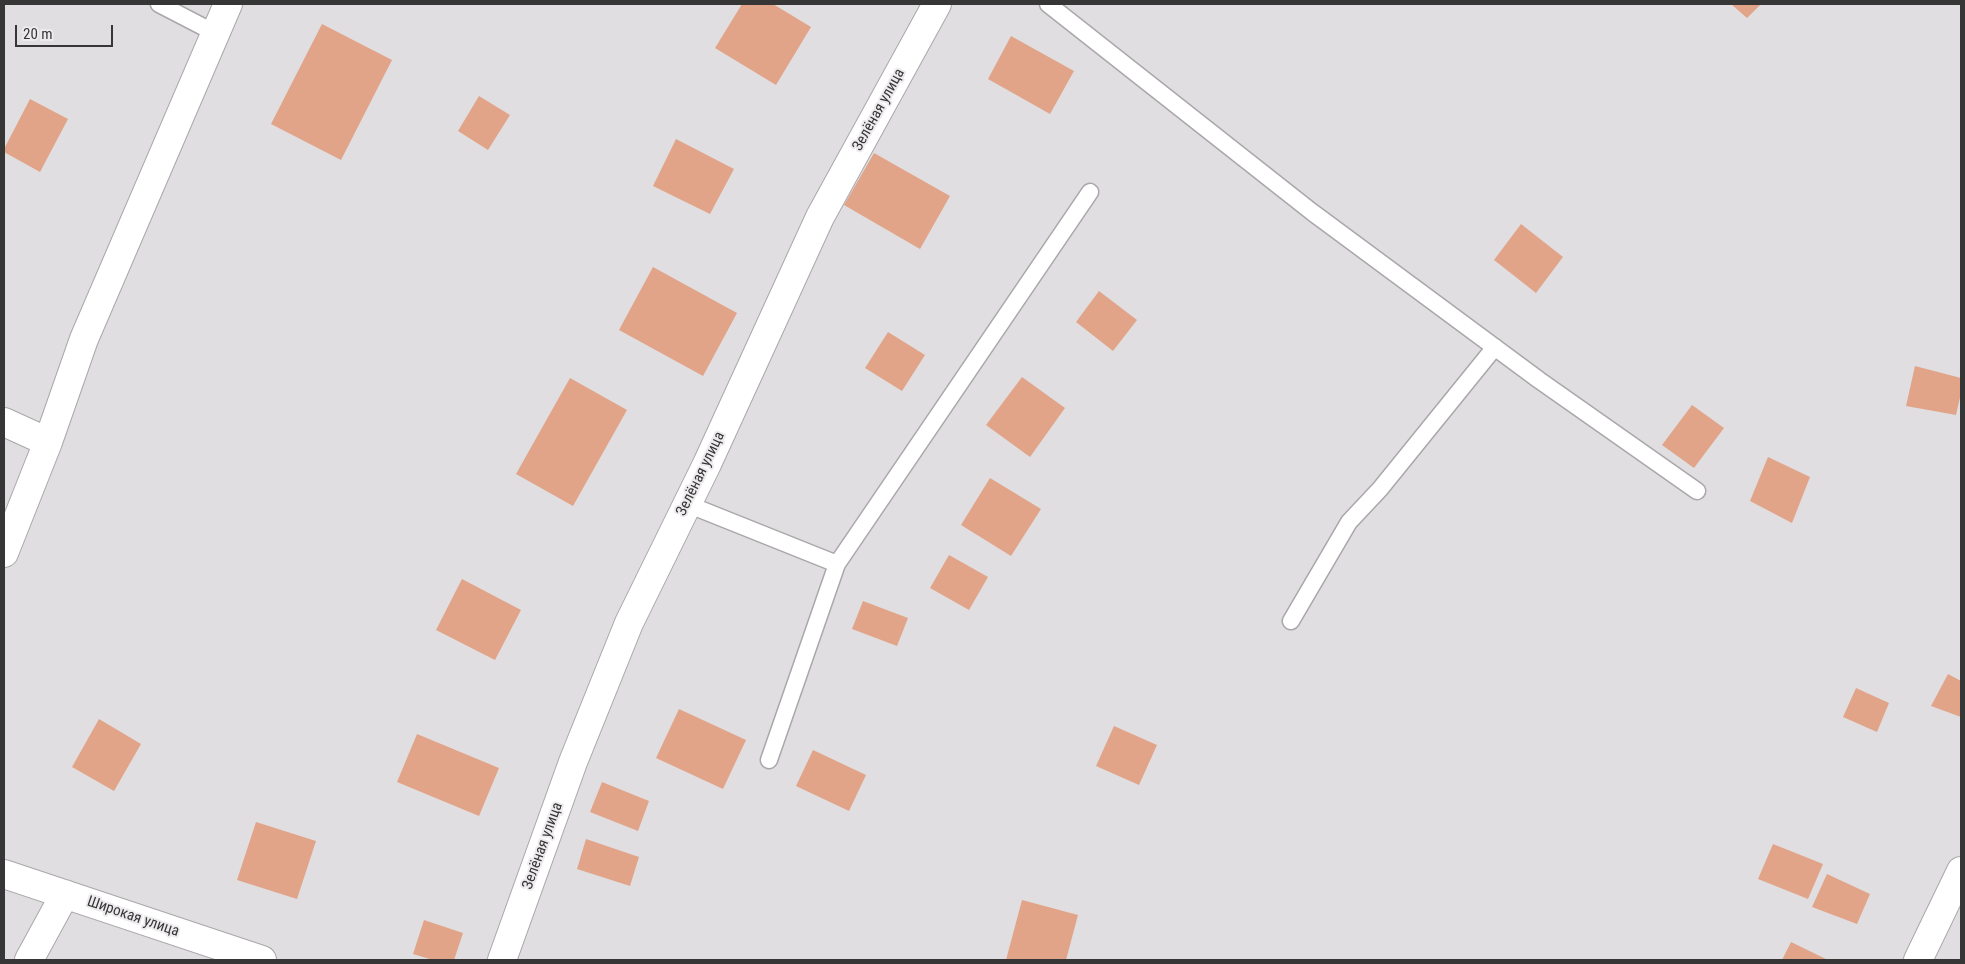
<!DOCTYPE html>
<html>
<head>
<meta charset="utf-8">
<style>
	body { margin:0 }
	#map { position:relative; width:1965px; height:964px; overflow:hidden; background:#e0dee1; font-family:"Roboto Condensed",sans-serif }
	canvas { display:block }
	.frame { position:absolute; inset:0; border:5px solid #373637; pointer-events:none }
	.scale { position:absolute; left:15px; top:25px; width:98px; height:22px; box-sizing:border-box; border:2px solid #373637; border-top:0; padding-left:6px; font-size:15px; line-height:18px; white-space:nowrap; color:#373637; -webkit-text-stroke:4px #eeebee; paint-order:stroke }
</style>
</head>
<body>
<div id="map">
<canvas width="1965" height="964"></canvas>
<div class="frame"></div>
<div class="scale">20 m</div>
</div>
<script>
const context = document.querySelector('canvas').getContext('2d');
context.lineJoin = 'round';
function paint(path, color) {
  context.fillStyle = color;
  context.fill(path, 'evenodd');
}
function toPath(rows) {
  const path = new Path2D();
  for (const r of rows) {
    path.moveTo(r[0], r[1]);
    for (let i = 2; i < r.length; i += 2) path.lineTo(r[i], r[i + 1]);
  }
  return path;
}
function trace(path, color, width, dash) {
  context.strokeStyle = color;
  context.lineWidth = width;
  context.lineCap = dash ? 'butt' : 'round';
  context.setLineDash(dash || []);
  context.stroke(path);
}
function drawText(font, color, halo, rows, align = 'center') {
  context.font = font + ' "Roboto Condensed",sans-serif';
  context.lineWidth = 4;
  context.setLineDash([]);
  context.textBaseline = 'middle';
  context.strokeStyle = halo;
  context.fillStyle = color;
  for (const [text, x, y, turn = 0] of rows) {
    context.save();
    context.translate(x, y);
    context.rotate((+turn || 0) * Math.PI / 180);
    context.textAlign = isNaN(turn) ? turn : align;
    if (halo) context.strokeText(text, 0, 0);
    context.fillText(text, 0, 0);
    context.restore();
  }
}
paint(toPath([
	[742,4,773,4,811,27,776,85,715,48],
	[1731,4,1761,4,1747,18],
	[322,24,392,60,341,160,271,124],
	[1011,36,1074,71,1050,114,988,79],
	[479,96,510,115,488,150,458,131],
	[30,99,68,119,40,172,4,152,4,149],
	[676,139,734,169,710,214,653,186],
	[874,153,950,196,920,249,844,205],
	[1521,224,1563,257,1536,293,1494,260],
	[653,267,737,313,703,376,619,330],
	[1099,291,1137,320,1113,351,1076,322],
	[888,332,925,355,902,391,865,368],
	[1915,366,1961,378,1961,393,1956,415,1906,406],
	[1022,377,1065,408,1030,457,986,425],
	[570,378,627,410,573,506,516,474],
	[1692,405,1724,428,1694,468,1662,445],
	[1768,457,1810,477,1792,523,1750,501],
	[990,478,1041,509,1011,556,961,525],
	[949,555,988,577,969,610,930,588],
	[462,579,521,610,495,660,436,630],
	[863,601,908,618,897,646,852,629],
	[1948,674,1961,681,1961,717,1931,706],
	[1856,688,1889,703,1877,732,1843,717],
	[679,709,746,740,723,789,656,758],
	[99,719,141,744,114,791,72,767],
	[1114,726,1157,745,1139,785,1096,766],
	[417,734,499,768,479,816,397,782],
	[813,750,866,775,849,811,796,786],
	[602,782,649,801,638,831,590,812],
	[256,822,316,841,297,899,237,880],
	[586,839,639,857,630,886,577,869],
	[1773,844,1823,864,1808,899,1758,879],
	[1827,874,1870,894,1857,924,1812,907],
	[1022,900,1078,915,1066,960,1006,960],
	[424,920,463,933,454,960,433,960,413,954],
	[1791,942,1828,960,1782,960]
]), '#e1a488');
const service = toPath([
	[159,4,215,33],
	[1048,4,1312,212,1539,380,1697,491],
	[687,504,837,564,769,760],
	[837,564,1090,192],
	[1291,621,1349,522,1380,489,1495,347]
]);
const minor = toPath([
	[4,422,48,442],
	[4,553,48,442,84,339,228,4],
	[4,874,262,960],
	[29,960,65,894],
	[502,960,573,762,629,623,707,464,820,217,937,4],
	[1918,960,1961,871]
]);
trace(service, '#aaa7aa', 19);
trace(minor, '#aaa7aa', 30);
trace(service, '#fff', 16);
trace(minor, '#fff', 28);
drawText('15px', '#373637', '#eeebee', [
	["Зелёная улица",879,110,-61],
	["Зелёная улица",701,474,-64],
	["Зелёная улица",543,846,-70],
	["Широкая улица",133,917,19]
]);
</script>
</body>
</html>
